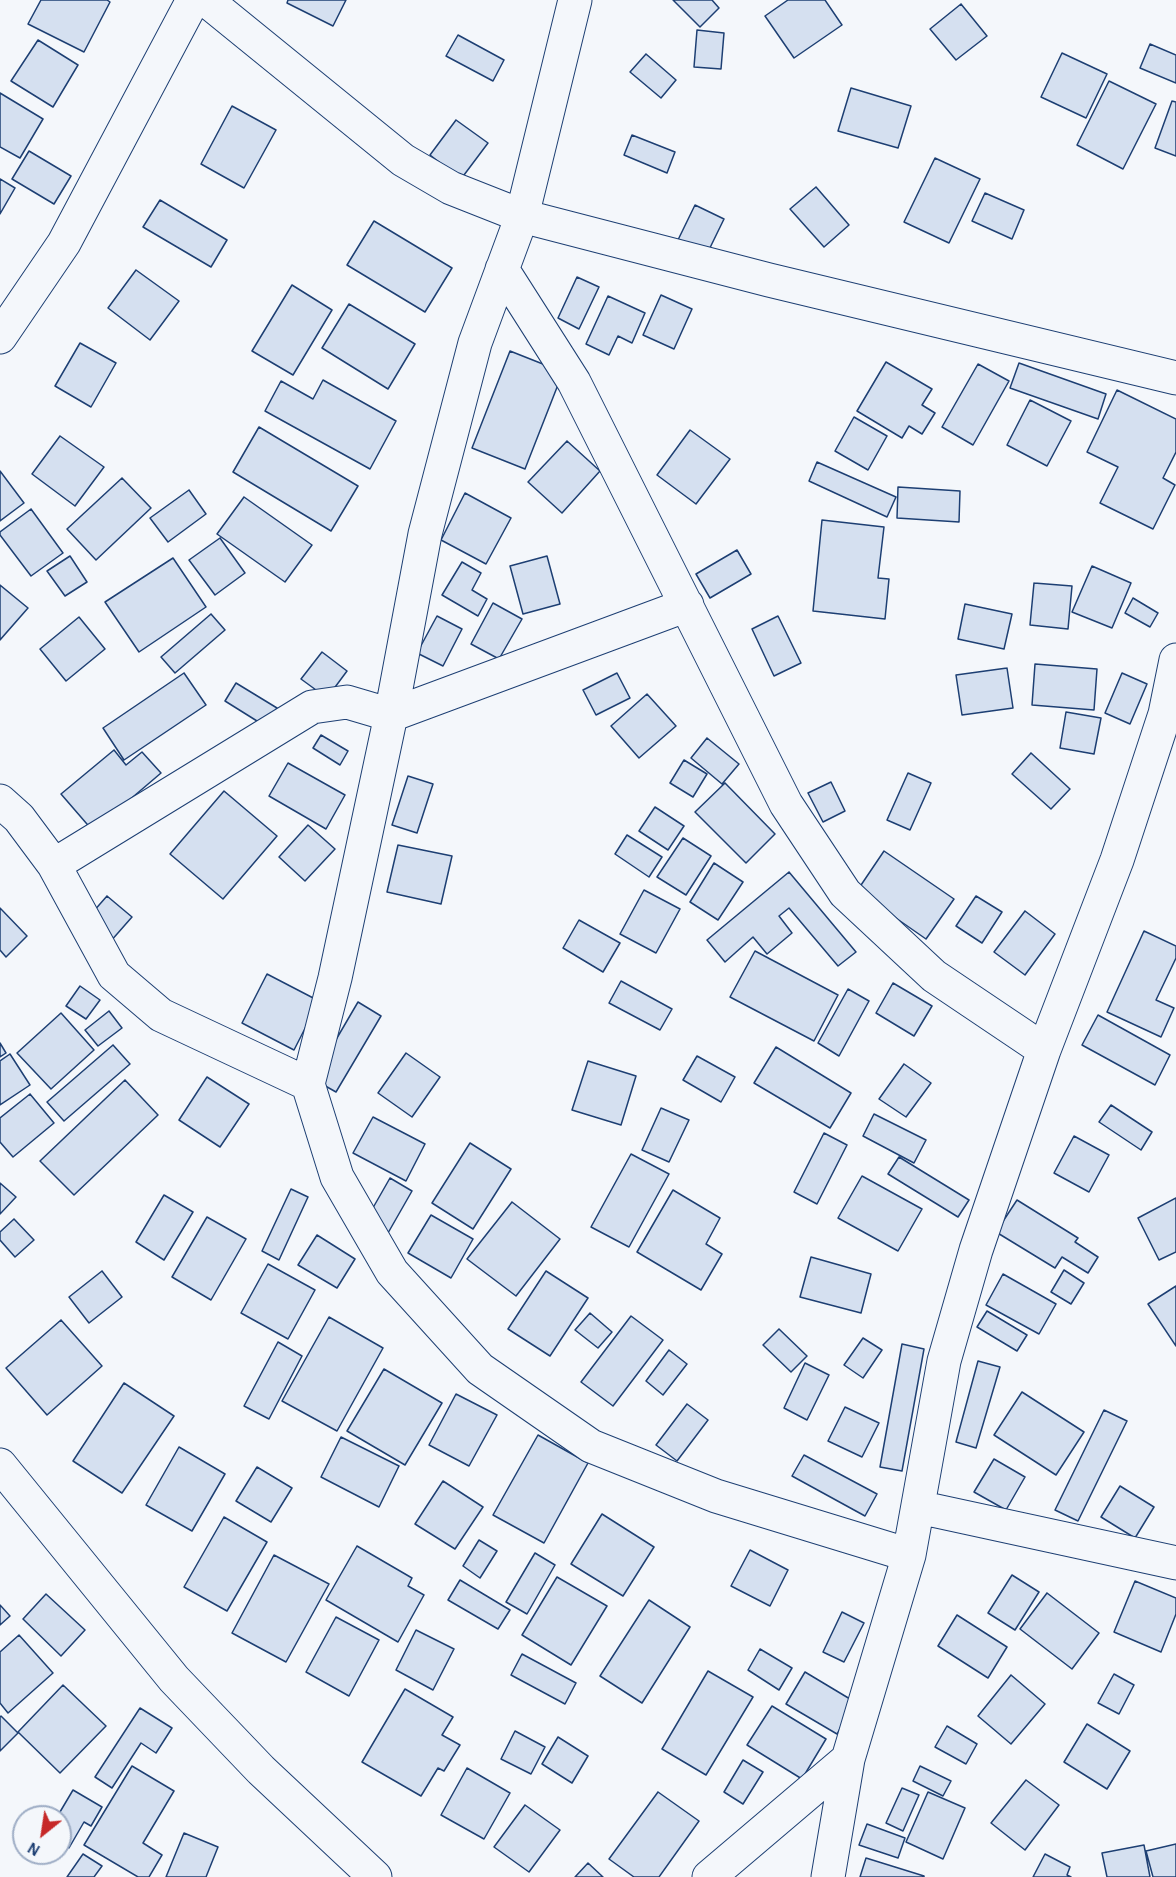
<!DOCTYPE html>
<html>
<head>
<meta charset="utf-8">
<style>
	body { margin:0 }
	#map { position:relative; width:1176px; height:1877px; overflow:hidden; background:#f4f7fb; font-family:"Alegreya Sans",sans-serif }
	canvas { display:block }
	.north { position:absolute; left:12px; top:1805px; width:60px; height:60px; box-sizing:border-box; background:#f4f7fb; border:2px solid #9eadc5; border-radius:50%; rotate:210deg; font-size:16px; font-weight:700; line-height:24px; text-align:center; color:#1d3f73 }
	.north::after { content:''; display:block; margin:auto; width:21px; height:27px; background:#c62828; clip-path:polygon(50% 0,100% 100%,50% 72%,0 100%) }
</style>
</head>
<body>
<div id="map">
<canvas width="1176" height="1877"></canvas>
<div class="north">N</div>
</div>
<script>
const context = document.querySelector('canvas').getContext('2d');
context.lineJoin = 'round';
function paint(path, color) {
  context.fillStyle = color;
  context.fill(path, 'evenodd');
}
function toPath(rows) {
  const path = new Path2D();
  for (const r of rows) {
    path.moveTo(r[0], r[1]);
    for (let i = 2; i < r.length; i += 2) path.lineTo(r[i], r[i + 1]);
  }
  return path;
}
function trace(path, color, width, dash) {
  context.strokeStyle = color;
  context.lineWidth = width;
  context.lineCap = dash ? 'butt' : 'round';
  context.setLineDash(dash || []);
  context.stroke(path);
}
const building = toPath([
	[41,0,107,0,110,2,84,52,28,24,41,0],
	[288,0,346,0,333,26,287,3,288,0],
	[673,0,712,0,719,8,700,27,673,0],
	[788,0,825,0,842,25,794,58,765,16,788,0],
	[961,4,987,36,956,60,930,29,961,4],
	[697,30,724,33,721,69,694,67,697,30],
	[458,35,504,60,493,81,446,56,458,35],
	[38,40,78,65,53,107,11,81,38,40],
	[1150,44,1176,55,1176,83,1140,68,1150,44],
	[1062,53,1107,74,1086,118,1041,97,1062,53],
	[646,54,676,80,661,98,630,72,646,54],
	[1109,81,1156,104,1123,169,1077,145,1109,81],
	[851,88,911,106,898,148,838,131,851,88],
	[0,93,43,119,20,158,0,147,0,93],
	[1172,101,1176,102,1176,156,1155,148,1172,101],
	[232,106,276,130,244,188,201,164,232,106],
	[456,120,488,143,461,179,430,155,456,120],
	[632,135,675,152,667,173,624,155,632,135],
	[29,151,71,176,54,204,12,179,29,151],
	[935,158,980,179,949,243,904,222,935,158],
	[0,179,15,188,0,214,0,179],
	[816,187,849,225,824,247,790,209,816,187],
	[985,193,1024,210,1012,239,972,221,985,193],
	[160,200,227,240,211,267,143,227,160,200],
	[695,205,724,219,705,258,676,244,695,205],
	[374,221,452,268,425,312,347,265,374,221],
	[136,270,179,301,150,340,108,308,136,270],
	[577,277,599,287,579,329,558,318,577,277],
	[292,285,332,310,293,375,252,351,292,285],
	[661,295,692,309,674,349,643,335,661,295],
	[608,296,645,313,632,343,618,336,609,355,586,344,608,296],
	[349,304,415,344,388,389,322,348,349,304],
	[80,343,116,363,91,407,55,386,80,343],
	[510,351,563,372,525,469,472,448,510,351],
	[886,362,932,389,922,405,935,413,922,434,909,426,902,438,857,411,886,362],
	[1019,363,1106,394,1098,419,1010,388,1019,363],
	[978,364,1009,381,973,445,942,427,978,364],
	[323,380,396,421,370,469,265,411,281,381,313,399,323,380],
	[1117,390,1176,419,1176,452,1163,478,1175,485,1153,529,1100,503,1118,467,1087,452,1117,390],
	[1030,400,1071,421,1047,466,1007,445,1030,400],
	[854,417,887,436,868,470,835,451,854,417],
	[259,427,358,486,331,531,233,472,259,427],
	[690,430,730,459,696,504,657,475,690,430],
	[60,436,104,467,75,506,32,474,60,436],
	[567,441,600,471,562,513,528,482,567,441],
	[817,462,896,497,887,517,809,481,817,462],
	[0,471,24,503,0,521,0,471],
	[122,478,151,508,96,560,67,529,122,478],
	[898,487,960,491,959,522,897,518,898,487],
	[189,490,206,514,168,542,150,518,189,490],
	[465,493,511,518,486,564,441,540,465,493],
	[244,497,312,545,285,582,217,534,244,497],
	[31,509,63,553,31,576,0,535,0,532,31,509],
	[822,520,884,527,878,578,889,579,885,619,813,611,822,520],
	[220,538,245,573,215,595,189,560,220,538],
	[737,550,751,574,710,598,696,574,737,550],
	[70,556,87,582,65,596,47,571,70,556],
	[547,556,560,604,523,614,510,566,547,556],
	[173,558,206,607,139,652,105,602,173,558],
	[462,562,481,573,472,590,487,599,478,616,442,595,462,562],
	[1092,566,1131,583,1112,628,1072,612,1092,566],
	[1034,583,1072,586,1068,629,1030,625,1034,583],
	[0,585,28,608,0,640,0,585],
	[1133,598,1158,613,1150,627,1125,613,1133,598],
	[493,603,522,619,499,659,471,644,493,603],
	[965,604,1012,614,1004,649,958,639,965,604],
	[211,614,225,630,175,673,161,657,211,614],
	[437,616,462,629,443,666,417,653,437,616],
	[778,616,801,663,774,676,752,629,778,616],
	[79,617,105,649,66,681,40,649,79,617],
	[322,652,347,671,327,698,301,679,322,652],
	[1035,664,1097,669,1094,710,1032,705,1035,664],
	[1007,668,1013,708,962,715,956,675,1007,668],
	[184,673,206,705,124,760,103,728,184,673],
	[617,673,630,698,596,715,583,690,617,673],
	[1122,673,1147,684,1130,724,1105,713,1122,673],
	[236,683,277,708,265,726,225,701,236,683],
	[647,694,676,726,639,758,611,726,647,694],
	[1066,712,1101,718,1094,754,1060,748,1066,712],
	[321,735,348,751,340,765,313,748,321,735],
	[707,738,739,764,722,784,691,758,707,738],
	[114,750,126,765,142,752,161,773,93,831,61,794,114,750],
	[1031,753,1070,789,1051,809,1012,774,1031,753],
	[684,760,707,774,693,797,670,783,684,760],
	[288,763,345,795,326,829,269,796,288,763],
	[908,773,931,783,910,830,887,820,908,773],
	[408,776,433,784,417,833,392,825,408,776],
	[831,782,845,811,823,822,808,793,831,782],
	[725,783,775,834,746,863,695,812,725,783],
	[224,791,277,836,223,899,170,854,224,791],
	[655,807,684,826,668,850,639,831,655,807],
	[308,825,335,849,305,881,279,857,308,825],
	[627,835,662,857,649,877,615,854,627,835],
	[683,838,711,856,686,895,657,877,683,838],
	[398,845,452,856,441,904,387,892,398,845],
	[884,851,954,899,926,939,857,891,884,851],
	[714,863,743,882,718,920,690,902,714,863],
	[789,872,856,952,838,966,789,908,779,916,792,933,767,954,753,937,725,962,707,940,789,872],
	[644,890,680,909,656,953,620,934,644,890],
	[107,896,132,917,110,942,85,921,107,896],
	[976,896,1002,912,982,943,956,926,976,896],
	[0,908,27,936,6,957,0,950,0,908],
	[1025,911,1055,934,1025,975,994,952,1025,911],
	[579,920,620,943,603,972,563,948,579,920],
	[1144,931,1176,946,1176,958,1156,1000,1174,1008,1161,1037,1107,1012,1144,931],
	[755,951,838,995,814,1041,730,997,755,951],
	[267,974,319,1001,294,1050,242,1023,267,974],
	[621,981,672,1009,660,1030,609,1003,621,981],
	[893,983,932,1006,914,1036,876,1013,893,983],
	[80,986,100,1000,86,1019,66,1006,80,986],
	[848,989,869,1001,839,1056,818,1043,848,989],
	[358,1002,381,1016,336,1092,313,1079,358,1002],
	[109,1011,122,1028,98,1046,85,1030,109,1011],
	[61,1013,94,1050,51,1089,17,1053,61,1013],
	[1098,1015,1170,1055,1155,1085,1082,1045,1098,1015],
	[0,1043,6,1053,0,1057,0,1043],
	[113,1045,130,1064,64,1121,47,1102,113,1045],
	[776,1047,851,1093,830,1128,754,1083,776,1047],
	[406,1053,440,1077,412,1117,378,1093,406,1053],
	[10,1054,30,1085,0,1105,0,1061,10,1054],
	[697,1056,735,1077,721,1102,683,1080,697,1056],
	[588,1061,636,1076,621,1125,572,1110,588,1061],
	[904,1064,931,1083,906,1117,879,1099,904,1064],
	[207,1077,249,1104,220,1147,179,1120,207,1077],
	[125,1080,158,1115,74,1195,40,1161,125,1080],
	[30,1094,54,1123,13,1157,0,1142,0,1118,30,1094],
	[1111,1105,1152,1132,1141,1150,1099,1122,1111,1105],
	[661,1108,689,1120,669,1162,642,1150,661,1108],
	[874,1114,926,1140,914,1163,863,1136,874,1114],
	[373,1117,425,1144,406,1181,353,1153,373,1117],
	[824,1133,847,1145,817,1204,794,1192,824,1133],
	[1074,1136,1109,1155,1089,1192,1054,1173,1074,1136],
	[470,1143,511,1169,473,1229,432,1203,470,1143],
	[631,1154,669,1174,629,1247,591,1227,631,1154],
	[899,1157,969,1200,958,1217,888,1174,899,1157],
	[862,1176,922,1209,898,1251,838,1218,862,1176],
	[390,1178,412,1191,388,1233,366,1220,390,1178],
	[0,1183,16,1197,0,1214,0,1183],
	[291,1189,308,1197,279,1260,262,1251,291,1189],
	[673,1190,720,1218,706,1244,722,1254,701,1290,637,1252,673,1190],
	[164,1195,193,1212,164,1260,136,1242,164,1195],
	[1176,1198,1176,1252,1159,1260,1138,1218,1176,1198],
	[1017,1200,1078,1238,1075,1242,1098,1257,1088,1273,1062,1257,1055,1268,996,1232,1017,1200],
	[512,1202,560,1239,516,1296,467,1259,512,1202],
	[431,1215,473,1239,451,1278,408,1253,431,1215],
	[207,1217,246,1239,211,1300,172,1277,207,1217],
	[14,1219,34,1240,15,1257,0,1240,0,1232,14,1219],
	[317,1235,355,1259,337,1288,298,1265,317,1235],
	[811,1257,871,1274,861,1313,800,1297,811,1257],
	[268,1264,315,1290,288,1339,241,1313,268,1264],
	[1064,1270,1084,1283,1071,1304,1051,1292,1064,1270],
	[102,1271,122,1297,89,1323,69,1297,102,1271],
	[546,1271,588,1298,550,1356,508,1329,546,1271],
	[1003,1274,1056,1304,1039,1334,986,1305,1003,1274],
	[1176,1286,1176,1346,1148,1304,1176,1286],
	[987,1311,1027,1335,1017,1351,977,1327,987,1311],
	[590,1313,612,1332,598,1348,575,1330,590,1313],
	[631,1316,663,1340,613,1406,581,1382,631,1316],
	[329,1317,383,1348,337,1431,282,1401,329,1317],
	[61,1320,102,1366,47,1415,6,1368,61,1320],
	[779,1329,807,1356,791,1372,763,1345,779,1329],
	[863,1338,882,1350,863,1378,844,1365,863,1338],
	[278,1342,302,1356,269,1419,244,1406,278,1342],
	[902,1344,924,1349,902,1471,880,1467,902,1344],
	[669,1350,687,1364,663,1395,646,1381,669,1350],
	[978,1361,1000,1367,976,1448,956,1442,978,1361],
	[805,1363,829,1375,807,1420,784,1408,805,1363],
	[384,1369,442,1403,405,1465,347,1431,384,1369],
	[124,1383,174,1416,122,1493,73,1461,124,1383],
	[1022,1392,1084,1432,1056,1475,994,1435,1022,1392],
	[456,1394,497,1415,469,1466,429,1445,456,1394],
	[687,1404,708,1420,677,1461,656,1445,687,1404],
	[845,1407,879,1423,862,1457,828,1441,845,1407],
	[1104,1410,1127,1421,1078,1521,1055,1510,1104,1410],
	[538,1435,588,1463,544,1543,493,1515,538,1435],
	[341,1437,399,1466,379,1507,321,1477,341,1437],
	[179,1447,225,1474,192,1531,146,1505,179,1447],
	[804,1455,877,1494,865,1516,792,1476,804,1455],
	[994,1459,1025,1477,1006,1510,974,1492,994,1459],
	[257,1467,292,1488,271,1522,236,1501,257,1467],
	[443,1481,483,1507,455,1549,415,1524,443,1481],
	[1120,1486,1154,1507,1135,1538,1101,1517,1120,1486],
	[602,1514,654,1547,623,1596,571,1564,602,1514],
	[224,1517,267,1542,227,1611,184,1587,224,1517],
	[479,1540,497,1551,480,1578,463,1566,479,1540],
	[357,1546,412,1578,408,1586,424,1595,398,1642,326,1600,357,1546],
	[750,1550,788,1570,770,1606,731,1586,750,1550],
	[535,1553,555,1565,527,1614,506,1602,535,1553],
	[274,1555,329,1584,286,1662,232,1633,274,1555],
	[1012,1575,1039,1592,1015,1630,988,1613,1012,1575],
	[557,1577,607,1606,571,1665,522,1635,557,1577],
	[460,1580,510,1610,498,1629,448,1600,460,1580],
	[1135,1581,1176,1598,1176,1614,1161,1652,1114,1632,1135,1581],
	[1047,1593,1099,1633,1072,1669,1020,1629,1047,1593],
	[46,1594,85,1630,61,1656,23,1619,46,1594],
	[649,1600,690,1627,642,1703,600,1676,649,1600],
	[0,1605,10,1616,0,1625,0,1605],
	[842,1612,864,1623,844,1662,823,1652,842,1612],
	[957,1615,1007,1647,988,1678,938,1646,957,1615],
	[336,1617,379,1640,349,1696,306,1672,336,1617],
	[416,1630,454,1649,433,1690,396,1670,416,1630],
	[19,1635,53,1673,8,1713,0,1703,0,1652,19,1635],
	[760,1649,792,1668,779,1690,748,1670,760,1649],
	[522,1654,576,1683,565,1704,511,1675,522,1654],
	[708,1671,753,1697,706,1775,662,1749,708,1671],
	[805,1672,855,1702,837,1734,786,1704,805,1672],
	[1114,1674,1134,1685,1119,1714,1098,1703,1114,1674],
	[1011,1675,1045,1704,1011,1744,978,1716,1011,1675],
	[63,1685,106,1726,60,1773,18,1732,63,1685],
	[405,1689,453,1717,442,1735,460,1745,444,1771,438,1768,421,1796,362,1762,405,1689],
	[772,1706,826,1739,802,1779,747,1745,772,1706],
	[140,1708,172,1728,156,1753,141,1743,112,1788,95,1777,140,1708],
	[1,1716,18,1733,0,1751,0,1717,1,1716],
	[1087,1724,1130,1751,1107,1789,1064,1762,1087,1724],
	[947,1726,977,1744,966,1764,935,1747,947,1726],
	[515,1731,545,1747,531,1774,501,1759,515,1731],
	[558,1737,588,1756,572,1783,542,1764,558,1737],
	[743,1760,763,1772,743,1804,724,1792,743,1760],
	[132,1766,174,1791,143,1843,162,1855,149,1877,138,1877,84,1845,132,1766],
	[920,1766,951,1781,943,1796,913,1781,920,1766],
	[467,1768,510,1793,484,1839,441,1815,467,1768],
	[1026,1780,1059,1805,1025,1850,991,1823,1026,1780],
	[902,1788,919,1795,903,1831,886,1823,902,1788],
	[73,1790,102,1807,91,1826,84,1822,69,1848,60,1843,60,1817,57,1817,73,1790],
	[658,1792,699,1821,659,1877,634,1877,609,1859,658,1792],
	[928,1792,965,1808,943,1859,906,1842,928,1792],
	[525,1805,560,1830,529,1872,494,1847,525,1805],
	[867,1824,905,1838,898,1858,859,1845,867,1824],
	[184,1833,218,1847,206,1877,166,1877,184,1833],
	[1176,1844,1176,1877,1153,1877,1146,1851,1176,1844],
	[1144,1845,1150,1877,1107,1877,1102,1853,1144,1845],
	[83,1854,102,1866,94,1877,67,1877,83,1854],
	[1045,1854,1070,1867,1067,1875,1071,1877,1033,1877,1045,1854],
	[866,1858,924,1876,924,1877,860,1877,866,1858],
	[588,1863,603,1877,575,1877,588,1863]
]);
paint(building, '#d5e0f0');
trace(building, '#1d3f73', 1.5);
const minor = toPath([
	[206,0,403,160,451,188,522,216,769,280,1176,378],
	[575,0,522,216,475,343,425,534,391,715,335,978,308,1084,337,1177,392,1272,480,1369,591,1446,716,1496,909,1555],
	[502,269,574,382,786,804,845,893,934,976,1044,1050],
	[0,337,64,243,193,0],
	[0,801,19,818,54,865,114,975,161,1015,308,1084],
	[54,865,312,707,347,702,391,715,687,605],
	[0,1465,174,1679,261,1770,375,1877],
	[918,1507,1176,1563],
	[709,1877,848,1759],
	[828,1877,848,1759,909,1555,944,1361,976,1250,1044,1050,1117,860,1165,714,1176,660]
]);
trace(minor, '#1d3f73', 35);
trace(minor, '#f4f7fb', 33);
</script>
</body>
</html>
